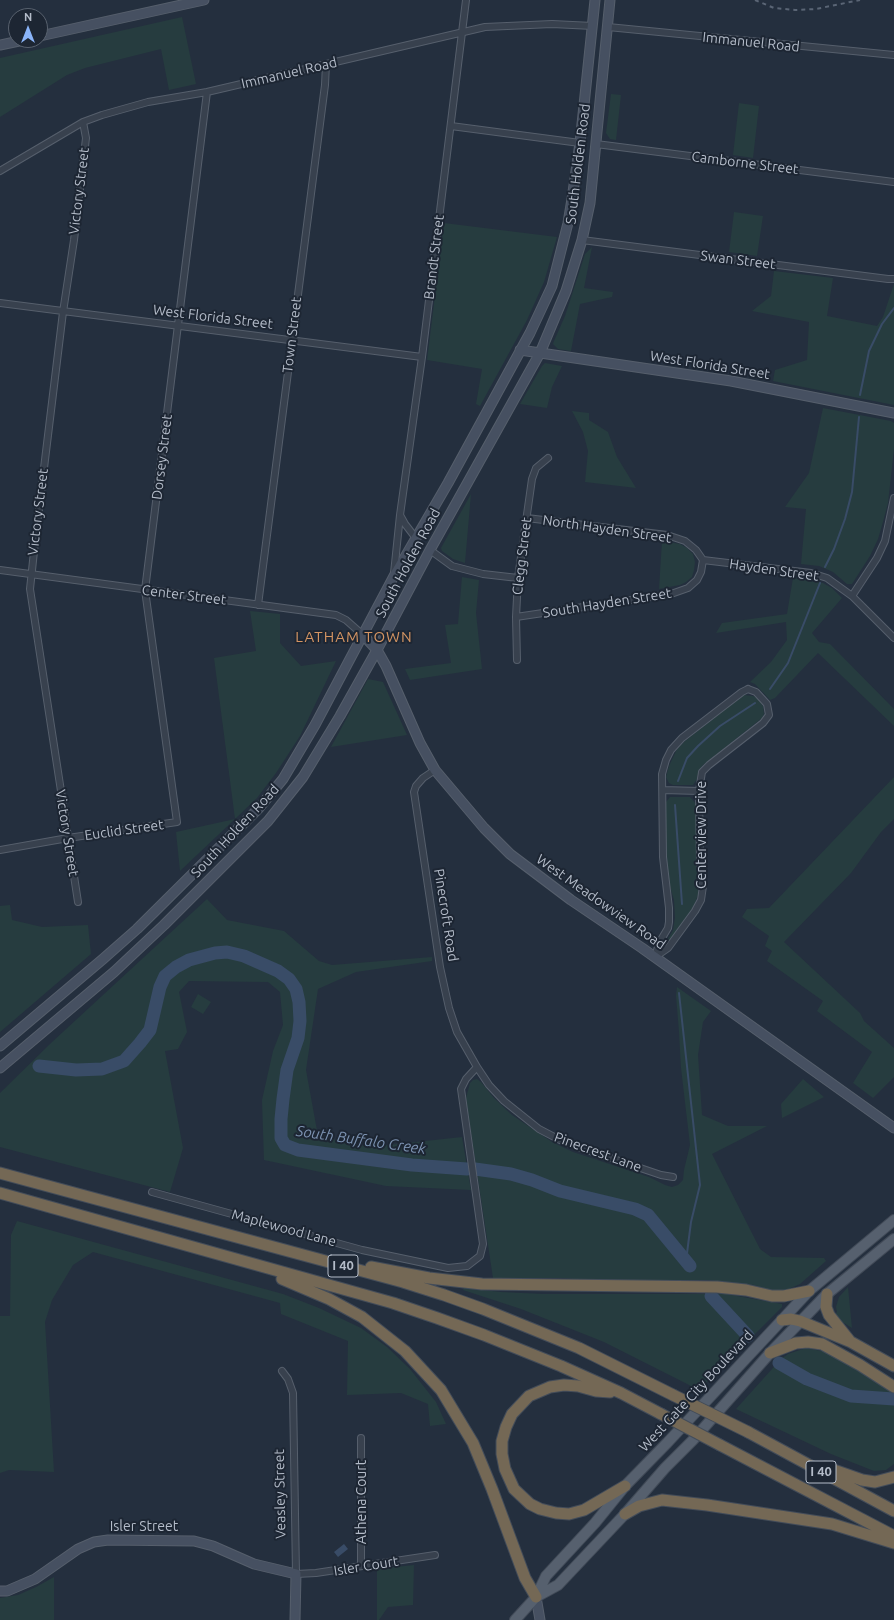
<!DOCTYPE html>
<html>
<head>
<meta charset="utf-8">
<style>
	body { margin:0 }
	#map { position:relative; width:894px; height:1620px; overflow:hidden; background:#242f3e; font-family:Ubuntu,sans-serif }
	canvas { display:block }
	.north { position:absolute; left:8px; top:8px; width:40px; height:40px; box-sizing:border-box; background:#1d2633; border:1px solid #59626f; border-radius:50%; rotate:0deg; font-size:11px; font-weight:700; line-height:16px; text-align:center; color:#b4bcc9 }
	.north::after { content:''; display:block; margin:auto; width:14px; height:18px; background:#8ab4f8; clip-path:polygon(50% 0,100% 100%,50% 72%,0 100%) }
</style>
</head>
<body>
<div id="map">
<canvas width="894" height="1620"></canvas>
<div class="north">N</div>
</div>
<script>
const context = document.querySelector('canvas').getContext('2d');
context.lineJoin = 'round';
function paint(path, color) {
  context.fillStyle = color;
  context.fill(path, 'evenodd');
}
function toPath(rows) {
  const path = new Path2D();
  for (const r of rows) {
    path.moveTo(r[0], r[1]);
    for (let i = 2; i < r.length; i += 2) path.lineTo(r[i], r[i + 1]);
  }
  return path;
}
function trace(path, color, width, dash) {
  context.strokeStyle = color;
  context.lineWidth = width;
  context.lineCap = dash ? 'butt' : 'round';
  context.setLineDash(dash || []);
  context.stroke(path);
}
function drawText(font, color, halo, rows, align = 'center') {
  context.font = font + ' Ubuntu,sans-serif';
  context.lineWidth = 4;
  context.setLineDash([]);
  context.textBaseline = 'middle';
  context.strokeStyle = halo;
  context.fillStyle = color;
  for (const [text, x, y, turn = 0] of rows) {
    context.save();
    context.translate(x, y);
    context.rotate((+turn || 0) * Math.PI / 180);
    context.textAlign = isNaN(turn) ? turn : align;
    if (halo) context.strokeText(text, 0, 0);
    context.fillText(text, 0, 0);
    context.restore();
  }
}
paint(toPath([
	[182,17,196,84,169,90,161,49,85,68,67,75,0,117,0,58],
	[611,94,621,95,616,140,610,139,606,133],
	[739,103,759,106,753,158,733,155],
	[734,212,763,216,757,256,729,252],
	[444,223,557,237,544,282,527,320,480,406,476,404,482,369,427,360],
	[592,247,584,288,613,292,612,297,580,304,571,351,558,349,553,344,554,341,565,316,585,254],
	[774,271,833,278,827,316,877,326,883,317,894,284,894,405,773,381,775,370,807,360,809,322,752,311,771,296],
	[545,363,562,366,552,387,547,408,520,404,542,366],
	[823,408,891,421,894,423,894,449,888,503,883,522,878,539,870,556,852,584,847,584,833,572,819,566,801,564,806,509,785,507,809,473],
	[572,411,589,413,589,420,608,432,617,457,636,488,585,482,588,451,583,432],
	[471,494,465,563,453,559,442,551,441,548],
	[662,541,680,544,687,548,693,554,695,562,694,570,692,577,686,582,680,585,659,589],
	[462,577,479,580,476,613,482,669,410,680,405,669,451,663,445,625,458,624],
	[793,578,823,583,832,588,842,598,812,633,819,642,830,644,894,709,894,726,818,653,775,698,770,700,755,684,750,682,771,662,787,640,786,622,716,633,722,623,787,614],
	[250,611,280,614,280,643,301,666,336,661,300,736,276,773,257,798,235,819,180,871,176,832,235,819,214,658,256,651],
	[368,679,383,682,407,735,331,747],
	[744,695,753,696,757,698,763,706,764,714,762,718,703,765,699,770,697,779,693,785,673,785,669,783,666,777,669,766,677,749,685,741],
	[894,777,894,819,881,832,851,873,784,942,860,1013,864,1021,894,1048,894,1077,873,1098,853,1083,872,1052,817,1011,823,1001,767,961,772,951,765,946,769,936,742,917,747,909,769,908],
	[670,797,690,797,696,804,697,866,699,892,694,906,666,946,665,944,673,930,675,918,674,900,669,884,666,862,666,802],
	[207,899,227,920,284,931,319,961,332,965,432,957,432,961,356,972,318,989,306,1070,318,1136,370,1147,462,1137,471,1190,386,1186,264,1160,262,1100,273,1051,283,1025,280,992,268,982,189,981,179,992,187,1032,178,1049,165,1051,183,1148,170,1192,0,1147,0,1093,51,1043],
	[10,905,12,920,42,927,88,925,91,954,0,1032,0,906],
	[677,987,711,1011,703,1022,698,1055,702,1115,728,1126,767,1126,712,1154,760,1249,771,1257,824,1258,826,1261,800,1284,791,1288,790,1291,777,1292,754,1285,706,1280,584,1280,563,1278,493,1278,468,1113,466,1098,470,1083,473,1080,477,1079,481,1082,494,1098,512,1115,552,1142,573,1152,649,1177,665,1185,672,1187,678,1185,683,1180,684,1170,690,1145,681,1068,679,1032,676,996],
	[198,994,211,1002,203,1014,191,1007],
	[803,1079,824,1097,782,1118,781,1104],
	[17,1221,283,1294,319,1308,361,1328,387,1347,410,1369,436,1402,446,1424,430,1426,428,1404,401,1393,347,1395,348,1341,281,1314,280,1303,93,1252,73,1265,52,1300,45,1322,54,1472,9,1470,0,1473,0,1316,10,1316,11,1235],
	[848,1287,852,1328,839,1320,835,1314,837,1312,836,1307,839,1297],
	[464,1288,501,1292,543,1294,726,1294,782,1304,782,1307,699,1390,604,1342,521,1309,463,1290],
	[806,1348,826,1352,894,1392,894,1464,886,1470,874,1471,831,1454,736,1409,781,1359,788,1354],
	[414,1565,413,1605,388,1607,379,1620,377,1620,377,1569],
	[54,1577,54,1620,0,1620,0,1598,18,1595,36,1587]
]), '#263c3f');
paint(toPath([
	[344,1544,348,1549,338,1557,334,1552]
]), '#394c67');
trace(toPath([
	[860,395,869,351,882,324,894,308],
	[825,567,834,549,845,519,852,492,859,417],
	[770,689,788,663,820,583],
	[678,781,687,758,698,746,720,726,755,703],
	[675,805,682,904],
	[679,993,700,1185,691,1222,686,1261]
]), '#394c67', 2);
trace(toPath([
	[39,1066,76,1070,102,1069,124,1061,140,1043,150,1030,160,987,165,976,176,967,189,960,215,953,227,952,244,956,278,971,289,979,296,989,299,1002,300,1021,298,1038,287,1070,283,1099,281,1119,281,1138,285,1145,298,1150,412,1165,467,1169],
	[475,1169,511,1174,532,1180,560,1191,635,1209,648,1215,690,1266],
	[711,1296,748,1336],
	[779,1363,807,1379,851,1396,894,1399]
]), '#394c67', 13);
const street = toPath([
	[608,27,894,55],
	[451,126,580,143],
	[596,144,894,182],
	[0,171,83,122,102,115,148,102,207,92,485,27,552,24,593,26],
	[582,240,888,279,894,279],
	[0,303,422,357],
	[527,518,667,535,685,541,696,550,703,560],
	[415,537,405,524,400,515,422,357,466,0],
	[430,550,452,566,483,574,518,578],
	[703,560,811,573,827,578,852,596,894,638],
	[0,570,336,615,346,620,363,635],
	[394,573,400,515],
	[852,596,877,558,885,541,894,498],
	[258,605,325,85,326,64],
	[516,617,671,594,688,588,697,580,701,572,703,560],
	[517,660,516,617,518,578,532,479,536,468,548,458],
	[748,689,756,692,767,704,769,715,763,723,709,765,702,772,699,791,700,862,703,886,701,900,695,911,668,948,655,957,659,943,668,928,669,922,669,908,663,857,662,774,666,760,671,750,682,738,742,692,748,689],
	[435,770,423,778,416,786,414,792,440,967,449,1008,457,1032,477,1067,489,1085,504,1101,539,1129,560,1140,581,1148,661,1175,673,1177],
	[663,790,699,791],
	[0,850,68,838,177,822,145,590,207,92],
	[78,902,30,589,35,542,63,312,74,240,86,138,83,122],
	[152,1192,362,1250,448,1268,467,1266,480,1256,483,1244,461,1089,466,1079,477,1067],
	[282,1371,288,1379,293,1393,296,1574,316,1573,435,1555],
	[361,1566,361,1438]
]);
const secondary = toPath([
	[40,36,204,0],
	[0,45,24,40],
	[520,350,731,381,894,413],
	[363,635,377,650,386,666,420,743,435,770,484,828,510,854,571,900,642,948,894,1128],
	[0,1046,103,959,137,929,259,808,283,779,315,725,394,576,448,483,530,333,552,286,568,223,572,199,580,143,595,0],
	[0,1068,114,972,164,925,268,821,303,777,340,716,377,650,430,550,540,353,566,291,582,240,590,203,610,0],
	[0,1591,7,1591,35,1579,78,1549,94,1542,108,1540,194,1541,213,1546,254,1564,296,1574,295,1620],
	[536,1597,540,1620]
]);
const primary = toPath([
	[536,1597,558,1585,625,1514,665,1468,693,1440,770,1353,827,1294,894,1239],
	[515,1620,536,1597,546,1576,595,1523,625,1486,667,1443,809,1291,894,1220]
]);
const highway = toPath([
	[0,1173,403,1282,444,1295,483,1309,579,1348,673,1395],
	[0,1193,393,1303,437,1318,484,1335,561,1366,621,1393,661,1414],
	[371,1267,429,1278,482,1284,717,1287,746,1290,772,1296,784,1296,809,1291],
	[282,1279,329,1299,362,1317,405,1351,441,1390,473,1443,492,1489,525,1578,536,1597],
	[827,1294,826,1307,829,1315,849,1340],
	[782,1320,791,1319,800,1321,851,1342,894,1366],
	[770,1353,796,1343,808,1342,822,1344,860,1365,894,1387],
	[610,1392,596,1391,578,1386,564,1385,550,1387,529,1396,512,1414,506,1427,502,1441,502,1454,505,1469,514,1489,530,1504,540,1509,556,1513,569,1514,584,1510,625,1486],
	[748,1432,894,1511],
	[720,1445,894,1536],
	[825,1467,862,1480,875,1482,894,1477],
	[625,1514,639,1506,662,1500,707,1505,832,1524,894,1543]
]);
trace(street, '#565f6c', 8);
trace(secondary, '#565f6c', 11);
trace(primary, '#414a57', 12);
trace(highway, '#434c59', 13);
trace(street, '#38414e', 6);
trace(secondary, '#465061', 9);
trace(primary, '#56606e', 10);
trace(highway, '#746855', 11);
trace(toPath([
	[755,0,774,8,795,10,816,9,860,0]
]), '#5a6575', 2, [4, 4]);
const highwayBridge = toPath([
	[673,1395,748,1432],
	[661,1414,720,1445]
]);
trace(highwayBridge, '#434c59', 13, []);
trace(highwayBridge, '#746855', 11);
for (const [x, y, w] of [
	[343,1266,30],
	[821,1472,30]
]) {
  const box = new Path2D();
  box.roundRect(x - w / 2, y - 11, w, 22, 3);
  context.fillStyle = '#1d2633';
  context.fill(box);
  trace(box, '#b4bcc9', 1);
}
drawText('bold 13px', '#b4bcc9', null, [
	["I 40",343,1266],
	["I 40",821,1472]
]);
drawText('14px', '#b4bcc9', '#1d2633', [
	["Immanuel Road",751,42,6],
	["Immanuel Road",289,73,-13],
	["Camborne Street",745,163,7],
	["South Holden Road",578,164,-83],
	["Victory Street",79,191,-83],
	["Brandt Street",434,257,-83],
	["Swan Street",738,260,7],
	["West Florida Street",213,317,7],
	["Town Street",292,335,-83],
	["West Florida Street",710,365,9],
	["Dorsey Street",162,457,-83],
	["Victory Street",38,512,-83],
	["North Hayden Street",607,529,8],
	["Clegg Street",522,556,-83],
	["South Holden Road",408,563,-62],
	["Hayden Street",774,570,8],
	["Center Street",184,595,7],
	["South Hayden Street",607,603,-9],
	["Euclid Street",124,830,-8],
	["South Holden Road",235,831,-47],
	["Victory Street",67,833,81],
	["Centerview Drive",701,835,-90],
	["West Meadowview Road",601,902,35],
	["Pinecroft Road",446,915,81],
	["Pinecrest Lane",598,1152,20],
	["Maplewood Lane",284,1228,15],
	["West Gate City Boulevard",696,1391,-47],
	["Veasley Street",280,1494,-91],
	["Athena Court",361,1502,-90],
	["Isler Street",144,1526],
	["Isler Court",366,1566,-9]
]);
context.letterSpacing = '1px';
drawText('15px', '#d59563', '#1d2633', [
	["LATHAM TOWN",354,637]
]);
context.letterSpacing = '0px';
drawText('italic 15px', '#7c92b1', '#1d2633', [
	["South Buffalo Creek",361,1140,8]
]);
</script>
</body>
</html>
